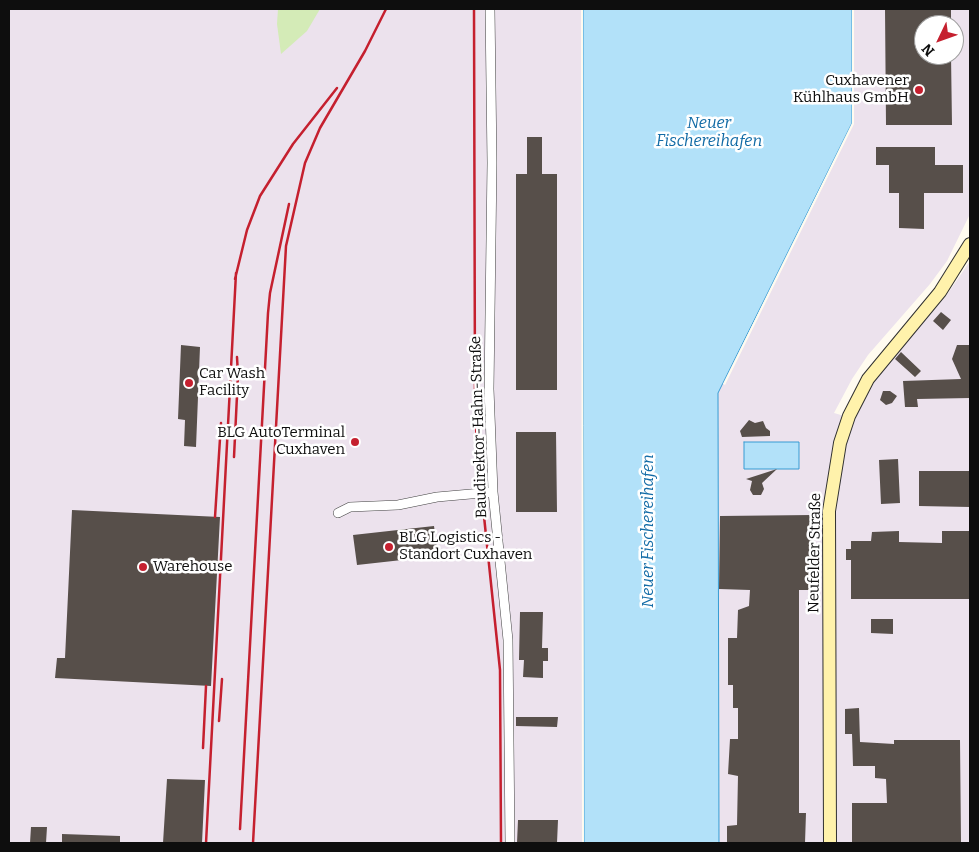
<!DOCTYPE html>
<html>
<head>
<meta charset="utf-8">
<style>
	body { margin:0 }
	#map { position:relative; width:979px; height:852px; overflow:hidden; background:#fffbf0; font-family:Bitter,serif }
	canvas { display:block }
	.frame { position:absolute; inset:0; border:10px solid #0e0e0e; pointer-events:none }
	.north { position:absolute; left:914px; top:15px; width:50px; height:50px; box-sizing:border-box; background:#fff; border:1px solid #9f9f9f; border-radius:50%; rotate:228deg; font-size:14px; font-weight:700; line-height:20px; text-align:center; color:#0e0e0e }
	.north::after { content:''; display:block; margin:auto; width:18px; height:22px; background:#c5202f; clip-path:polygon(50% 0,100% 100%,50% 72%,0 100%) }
</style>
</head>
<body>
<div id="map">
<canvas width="979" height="852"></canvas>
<div class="frame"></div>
<div class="north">N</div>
</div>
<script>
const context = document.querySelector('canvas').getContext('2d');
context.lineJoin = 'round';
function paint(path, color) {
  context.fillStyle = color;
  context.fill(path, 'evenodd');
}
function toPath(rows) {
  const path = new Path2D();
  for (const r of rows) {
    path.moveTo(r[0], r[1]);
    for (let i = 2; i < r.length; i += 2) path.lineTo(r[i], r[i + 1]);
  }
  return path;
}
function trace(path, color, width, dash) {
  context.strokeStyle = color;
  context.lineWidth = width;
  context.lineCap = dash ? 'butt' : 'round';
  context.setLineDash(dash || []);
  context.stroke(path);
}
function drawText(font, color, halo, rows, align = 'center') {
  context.font = font + ' Bitter,serif';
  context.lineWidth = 5;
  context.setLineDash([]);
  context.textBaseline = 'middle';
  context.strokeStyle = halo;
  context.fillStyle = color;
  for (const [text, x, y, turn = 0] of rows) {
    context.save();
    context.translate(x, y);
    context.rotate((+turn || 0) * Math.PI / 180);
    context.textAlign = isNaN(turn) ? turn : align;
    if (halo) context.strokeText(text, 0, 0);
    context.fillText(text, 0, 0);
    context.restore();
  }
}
paint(toPath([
	[9,9,583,9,584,843,9,843],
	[852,9,970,9,970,214,947,261,930,284,868,355,852,379,834,413,855,419,874,380,946,296,970,261,970,843,719,843,718,393,852,123],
	[924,25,954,25,954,55,924,55]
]), '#ece2ed');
paint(toPath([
	[278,9,320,9,307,31,281,54,277,24]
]), '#d4ebb7');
const water = toPath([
	[583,9,852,9,852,123,718,393,719,843,584,843,583,9],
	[744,442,799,442,799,469,744,469,744,442]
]);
paint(water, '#b2e1f9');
trace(water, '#369bd3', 1);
paint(toPath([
	[581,9,583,9,584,843,582,843],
	[852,9,854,9,854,124,725,385,723,384,852,123]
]), '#fffbf0');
paint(toPath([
	[885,9,951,9,951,25,924,25,924,55,951,55,952,125,886,125],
	[527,137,542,137,542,174,557,174,557,390,516,390,516,174,527,174],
	[876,147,935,147,935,165,963,165,963,193,924,193,924,229,899,228,899,193,889,193,889,165,876,165],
	[941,312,951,320,943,330,933,321],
	[181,345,200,347,196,447,184,446,185,420,178,419],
	[957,345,970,345,970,398,917,399,918,407,905,407,903,381,961,379,952,359],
	[901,352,921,371,915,377,895,359],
	[883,391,890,391,897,396,892,403,886,405,880,400],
	[749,420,755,423,763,421,766,428,770,431,770,436,742,437,740,431],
	[516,432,556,432,557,512,516,512],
	[898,459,900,503,881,504,879,460],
	[777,469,762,483,764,489,761,495,753,495,750,490,752,481,746,479],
	[919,471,970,471,970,507,919,506],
	[72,510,220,517,211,686,55,678,57,658,65,658],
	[812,515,812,590,799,590,799,813,806,813,805,843,727,843,727,826,737,825,738,776,728,774,730,739,738,739,738,708,733,708,733,685,728,685,728,638,737,638,738,610,749,606,750,590,719,589,720,516],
	[434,526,438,556,357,565,353,535],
	[899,531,899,542,942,543,942,531,970,531,970,599,851,599,851,560,846,560,846,549,851,549,851,541,871,541,872,532],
	[520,612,543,612,542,648,548,648,548,661,543,661,543,678,523,677,524,660,519,660],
	[871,619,893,619,893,634,871,633],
	[859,708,860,742,894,744,894,740,960,740,961,843,852,843,852,803,887,803,886,779,875,778,875,766,853,766,852,734,845,734,845,709],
	[516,717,558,717,557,727,516,726],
	[167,779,205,780,202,843,163,843],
	[518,820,558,820,557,843,517,843],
	[31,827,47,827,46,843,30,843],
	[62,834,120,836,120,843,62,843]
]), '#574f4a');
const street = toPath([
	[490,9,492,163,489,389,493,492,508,640,510,843],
	[338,513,350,507,398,505,437,497,493,492]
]);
const secondary = toPath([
	[830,843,829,511,840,443,849,416,868,379,940,292,970,244]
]);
trace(street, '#414141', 10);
trace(secondary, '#303030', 14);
trace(street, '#fff', 9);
trace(secondary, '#fff2ab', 12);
trace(toPath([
	[474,9,475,401,477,449,500,670,501,843],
	[235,279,247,230,260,196,293,144,337,88],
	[234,457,238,375,237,357],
	[215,517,221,423],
	[219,721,222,679],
	[203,748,206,686],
	[240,829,268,313,270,293,289,204],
	[206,843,236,273],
	[253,843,286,246,305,163,320,128,365,51,386,9]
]), '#c5202f', 2.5);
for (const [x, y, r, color] of [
	[919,90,5,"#c5202f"],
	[189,383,5,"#c5202f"],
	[355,442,5,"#c5202f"],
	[389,547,5,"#c5202f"],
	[143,567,5,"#c5202f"]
]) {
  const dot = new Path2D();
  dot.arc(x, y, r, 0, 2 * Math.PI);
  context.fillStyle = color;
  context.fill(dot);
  trace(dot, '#fff', 2);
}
drawText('15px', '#0e0e0e', '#fff', [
	["Cuxhavener",909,81,"right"],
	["Kühlhaus GmbH",909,98,"right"],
	["Car Wash",199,374],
	["Facility",199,391],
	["BLG AutoTerminal",345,433,"right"],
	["Cuxhaven",345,450,"right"],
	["BLG Logistics -",399,538],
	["Standort Cuxhaven",399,555],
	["Warehouse",153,567]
], 'left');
drawText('15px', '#0e0e0e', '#fff', [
	["Baudirektor-Hahn-Straße",479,427,-92],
	["Neufelder Straße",815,553,-89]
]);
drawText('italic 16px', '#126ba6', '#fff', [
	["Neuer",709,124],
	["Fischereihafen",709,142],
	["Neuer Fischereihafen",649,531,-90]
]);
</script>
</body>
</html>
